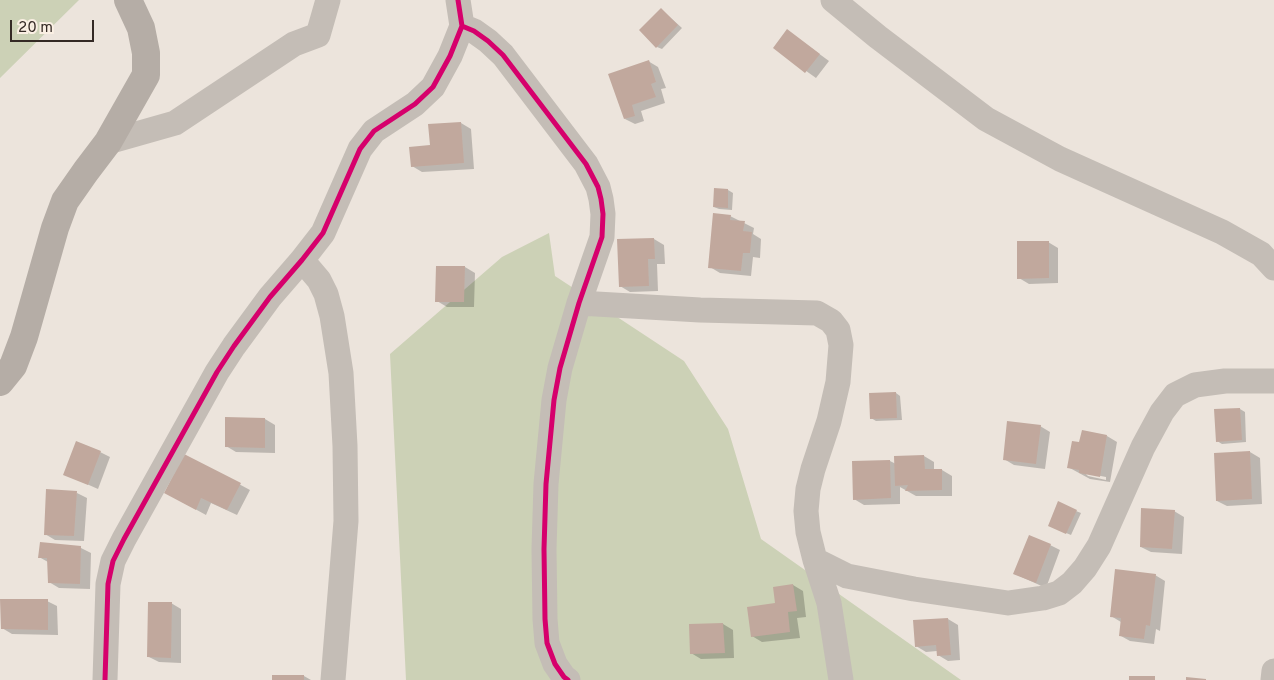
<!DOCTYPE html>
<html>
<head>
<meta charset="utf-8">
<style>
	body { margin:0 }
	#map { position:relative; width:1274px; height:680px; overflow:hidden; background:#ece4dc; font-family:Overpass,sans-serif }
	canvas { display:block }
	.scale { position:absolute; left:10px; top:20px; width:84px; height:22px; box-sizing:border-box; border:2px solid #342a25; border-top:0; padding-left:6px; font-size:15px; line-height:18px; white-space:nowrap; color:#342a25; -webkit-text-stroke:4px #faefe3; paint-order:stroke }
</style>
</head>
<body>
<div id="map">
<canvas width="1274" height="680"></canvas>
<div class="scale">20 m</div>
</div>
<script>
const context = document.querySelector('canvas').getContext('2d');
context.lineJoin = 'round';
function paint(path, color) {
  context.fillStyle = color;
  context.fill(path, 'evenodd');
}
function toPath(rows) {
  const path = new Path2D();
  for (const r of rows) {
    path.moveTo(r[0], r[1]);
    for (let i = 2; i < r.length; i += 2) path.lineTo(r[i], r[i + 1]);
  }
  return path;
}
function trace(path, color, width, dash) {
  context.strokeStyle = color;
  context.lineWidth = width;
  context.lineCap = dash ? 'butt' : 'round';
  context.setLineDash(dash || []);
  context.stroke(path);
}
paint(toPath([
	[0,0,79,0,0,78],
	[549,233,555,276,684,361,728,429,761,539,961,680,406,680,390,354,502,257]
]), '#ccd1b6');
paint(toPath([
	[662,10,682,28,662,49,657,47],
	[788,31,829,61,816,78,774,48],
	[648,61,658,67,666,88,661,89,665,103,641,111,644,121,635,124,625,119],
	[461,123,471,129,474,169,422,172,412,166,431,147],
	[716,189,728,190,733,193,732,210,719,209,714,207],
	[730,216,754,228,753,234,761,239,760,258,753,257,751,276,720,273,710,267],
	[654,239,664,245,665,264,657,264,658,291,630,292,620,286],
	[1048,242,1058,248,1058,283,1029,284,1019,278],
	[465,267,475,273,474,307,447,307,437,301],
	[896,393,900,396,902,420,876,421,871,418],
	[1240,409,1245,412,1246,442,1222,444,1217,441],
	[226,419,265,419,275,425,275,453,236,452,226,446],
	[1040,426,1050,432,1045,469,1014,465,1004,459],
	[1107,436,1117,442,1110,482,1090,479,1068,467,1080,444],
	[1085,473,1106,477,1106,480,1088,476],
	[100,452,110,457,98,489,64,474],
	[1250,452,1260,458,1262,504,1227,506,1217,501],
	[185,455,250,490,237,515,211,503,206,515,175,498],
	[924,456,934,462,934,470,942,470,952,476,952,496,916,496,900,487,900,504,864,505,854,499,890,461,896,464],
	[77,493,87,498,84,541,55,540,45,534],
	[1076,511,1081,513,1071,535,1054,528],
	[1174,511,1184,517,1182,554,1151,552,1141,547],
	[41,544,81,548,91,553,90,589,59,588,49,582,48,562,39,557],
	[1050,545,1060,550,1046,588,1015,574],
	[1155,575,1165,581,1160,631,1156,629,1154,644,1130,641,1121,636,1121,622,1111,616],
	[793,585,803,591,806,617,797,618,800,638,762,642,752,636,776,604],
	[47,601,57,606,58,635,12,634,2,628],
	[171,603,181,609,181,663,159,662,149,657],
	[948,619,958,625,960,660,948,661,938,655,937,651,926,652,916,646],
	[723,624,733,630,734,658,701,659,691,653,690,625],
	[304,676,311,680,274,680]
]), '#0003');
paint(toPath([
	[661,8,678,25,656,48,639,30],
	[787,29,820,54,805,73,773,48],
	[649,60,656,82,651,84,656,97,632,105,635,116,624,119,608,74],
	[461,122,464,163,411,167,409,147,430,145,428,124],
	[714,188,728,189,728,208,713,207],
	[713,213,731,215,730,220,745,221,743,231,752,232,750,253,743,253,741,271,708,268],
	[654,238,655,259,648,259,649,286,619,287,617,239],
	[1017,241,1049,241,1049,278,1017,279],
	[436,266,465,266,464,302,435,302],
	[896,392,897,418,870,419,869,393],
	[1240,408,1242,440,1216,442,1214,409],
	[225,417,265,418,265,448,225,447],
	[1007,421,1041,425,1036,464,1003,460],
	[1082,430,1107,435,1100,477,1079,473,1079,470,1067,468,1072,441,1079,442],
	[76,441,101,451,88,485,63,475],
	[1250,451,1252,499,1216,501,1214,453],
	[184,454,241,483,227,510,201,498,196,510,164,493],
	[924,455,925,469,942,469,942,490,905,491,908,485,895,486,894,456],
	[890,460,891,498,853,500,852,461],
	[46,489,77,491,74,536,44,535],
	[1058,501,1077,510,1066,534,1048,526],
	[1141,508,1175,510,1172,549,1140,547],
	[1029,535,1051,544,1036,583,1013,574],
	[40,542,81,546,80,584,48,583,47,558,38,558],
	[1115,569,1156,574,1150,626,1146,625,1144,639,1119,636,1121,618,1110,617],
	[793,584,797,611,788,612,790,632,751,637,747,607,775,603,773,587],
	[0,599,48,599,48,630,1,629],
	[148,602,172,602,171,658,147,657],
	[948,618,951,655,937,656,936,645,915,647,913,620],
	[723,623,725,653,690,654,689,624],
	[272,675,304,675,304,680,272,680],
	[1129,676,1155,676,1155,680,1129,680],
	[1186,677,1206,679,1206,680,1186,680]
]), '#c1a89d');
trace(toPath([
	[833,0,878,37,986,119,1060,159,1222,232,1261,254,1274,268],
	[462,26,474,31,488,41,503,55,586,164,598,187,601,199,603,214,602,237,579,303,560,368,554,400,546,484,544,549,545,619,547,643,555,664,564,677,568,680],
	[108,142,175,123,294,44,318,35,328,0],
	[302,260,319,280,326,294,332,316,341,373,345,446,346,521,333,680],
	[579,303,700,310,817,313,831,321,838,330,841,345,838,382,829,421,813,469,808,489,806,511,808,532,815,560,829,603,841,680],
	[815,560,847,576,914,589,1008,603,1043,598,1059,593,1072,583,1085,568,1099,546,1143,447,1162,412,1175,395,1195,385,1225,381,1274,381],
	[105,680,108,584,113,561,124,539,217,372,234,346,270,297,302,260,323,233,360,149,374,131,415,104,433,87,450,56,462,26,458,0],
	[1273,680,1274,671]
]), '#c4bdb6', 25);
trace(toPath([
	[0,382,13,366,24,337,55,228,65,201,86,171,108,142,146,75,146,53,141,28,128,0]
]), '#b5ada6', 28);
trace(toPath([
	[462,26,474,31,488,41,503,55,586,164,598,187,601,199,603,214,602,237,579,303,560,368,554,400,546,484,544,549,545,619,547,643,555,664,564,677,568,680],
	[105,680,108,584,113,561,124,539,217,372,234,346,270,297,302,260,323,233,360,149,374,131,415,104,433,87,450,56,462,26,458,0]
]), '#d6006c', 5);
</script>
</body>
</html>
